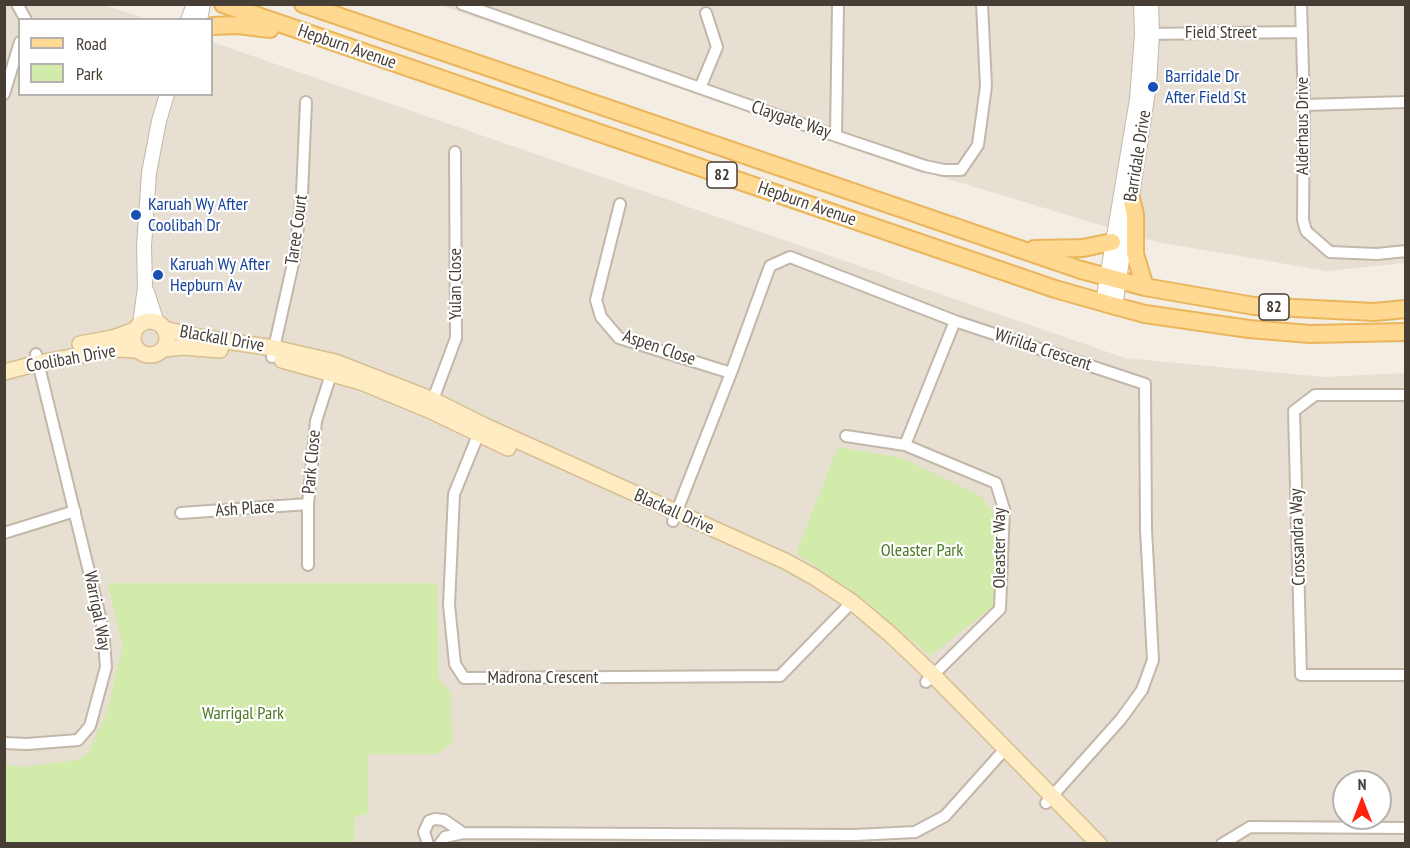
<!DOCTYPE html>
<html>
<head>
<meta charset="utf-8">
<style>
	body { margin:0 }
	#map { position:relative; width:1410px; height:848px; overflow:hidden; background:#f3ede4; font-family:"PT Sans Narrow",sans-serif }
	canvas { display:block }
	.frame { position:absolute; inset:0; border:6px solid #463d34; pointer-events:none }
	.legend { position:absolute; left:18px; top:18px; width:195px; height:78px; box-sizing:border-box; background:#fff; border:2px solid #b5b1ae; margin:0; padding:8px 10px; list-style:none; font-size:18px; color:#463d34 }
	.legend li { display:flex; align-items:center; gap:12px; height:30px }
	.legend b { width:30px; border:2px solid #b5b1ae }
	.north { position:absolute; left:1332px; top:770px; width:60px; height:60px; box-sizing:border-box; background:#fff; border:2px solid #b5b1ae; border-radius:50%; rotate:0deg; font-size:16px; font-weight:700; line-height:24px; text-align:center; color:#463d34 }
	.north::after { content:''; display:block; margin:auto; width:21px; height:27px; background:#ff220f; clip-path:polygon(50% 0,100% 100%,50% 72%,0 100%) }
</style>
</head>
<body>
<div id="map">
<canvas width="1410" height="848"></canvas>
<div class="frame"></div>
<ul class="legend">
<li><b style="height:8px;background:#ffd891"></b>Road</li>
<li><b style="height:16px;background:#d2eaaa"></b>Park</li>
</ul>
<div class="north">N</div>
</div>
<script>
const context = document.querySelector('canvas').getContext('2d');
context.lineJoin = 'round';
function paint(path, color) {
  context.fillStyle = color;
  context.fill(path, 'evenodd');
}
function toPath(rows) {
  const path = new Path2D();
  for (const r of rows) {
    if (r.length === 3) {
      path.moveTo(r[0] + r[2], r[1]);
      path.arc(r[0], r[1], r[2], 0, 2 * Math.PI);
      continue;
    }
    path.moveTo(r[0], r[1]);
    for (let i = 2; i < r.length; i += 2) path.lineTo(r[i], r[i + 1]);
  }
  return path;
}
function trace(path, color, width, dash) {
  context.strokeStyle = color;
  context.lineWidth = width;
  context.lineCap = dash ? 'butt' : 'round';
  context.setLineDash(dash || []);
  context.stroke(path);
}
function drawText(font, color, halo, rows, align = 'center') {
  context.font = font + ' "PT Sans Narrow",sans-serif';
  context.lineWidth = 4.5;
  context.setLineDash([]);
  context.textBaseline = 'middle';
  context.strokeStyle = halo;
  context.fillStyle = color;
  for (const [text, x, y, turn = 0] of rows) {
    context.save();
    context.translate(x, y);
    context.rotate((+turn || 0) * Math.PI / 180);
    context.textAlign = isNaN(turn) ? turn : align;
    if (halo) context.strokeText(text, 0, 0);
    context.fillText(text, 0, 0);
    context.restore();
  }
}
paint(toPath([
	[5,5,104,5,147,19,20,20,20,94,212,94,212,42,1125,358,1323,377,1405,373,1405,843,5,844],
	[1344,782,1380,782,1380,818,1344,818],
	[440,5,1405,5,1405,263,1327,271,1157,242,875,157]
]), '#e7dfd2');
paint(toPath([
	[838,447,902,458,982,497,1000,521,996,604,930,656,867,602,796,553],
	[107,583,437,583,439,680,451,692,452,744,437,754,368,754,368,814,355,816,354,843,13,844,5,840,5,765,21,767,77,760,88,753,107,712,123,644]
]), '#d2eaaa');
const minor = toPath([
	[17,4,26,20],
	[462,4,836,136,925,166,944,170,961,170,978,145,986,86,982,4],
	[1301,4,1304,105,1303,220,1306,231,1330,252,1377,254,1406,251],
	[1146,34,1301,32],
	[700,88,717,47,706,13],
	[4,94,20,42],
	[1304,105,1406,102],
	[836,136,838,4],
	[620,204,596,300,601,317,619,338,731,373],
	[272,357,294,259,302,194,306,102],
	[1406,395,1315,395,1294,411,1301,675,1406,675],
	[431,405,456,338,455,152],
	[481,428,454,494,449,605,455,664,464,678,780,676,852,602],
	[846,436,905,445,996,483,1004,509,1000,609,926,682],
	[905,445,955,321],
	[181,513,308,504],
	[673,521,731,373,770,266,790,257,955,321,1145,384,1146,529,1153,660,1142,690,1121,719,1046,803],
	[4,533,75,511],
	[308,565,308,504,316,421,333,368],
	[4,743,27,744,78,740,90,726,106,667,103,629,36,354],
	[428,844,424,832,429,821,435,819,444,820,463,833],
	[440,844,445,837,463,833,855,835,915,832,945,816,1005,749],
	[1222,844,1250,827,1406,828]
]);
const tertiary = toPath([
	[188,20,194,4],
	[200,20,203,4],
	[147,292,157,323],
	[1103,302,1137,99,1142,34,1141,4],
	[1115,306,1149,85,1152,34,1151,4],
	[140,325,145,287,144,246,149,173,159,121,167,94]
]);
const secondary = toPath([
	[150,338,17],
	[164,329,198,337,274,348,335,362,433,400,483,425,785,561,814,577,852,602,890,634,932,674,1099,844],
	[80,344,113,338,135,330],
	[163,349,183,347,220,350],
	[282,360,361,382,429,410,508,448],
	[4,372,39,363,97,352,119,349,137,350]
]);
const primary = toPath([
	[223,4,1055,289,1115,306,1145,314,1249,329,1310,334,1406,332],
	[303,4,1081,270,1145,287,1254,306,1374,312,1406,309],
	[212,26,238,25,270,29],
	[1131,197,1135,215,1135,254,1145,287],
	[1034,249,1083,248,1112,242]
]);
trace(minor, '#c2b7a9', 14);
trace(tertiary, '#c2b7a9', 16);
trace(secondary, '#d6bf91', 18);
trace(primary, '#eab55b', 20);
trace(minor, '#fff', 10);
trace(tertiary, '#fff', 14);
trace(secondary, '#ffecc2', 15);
trace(primary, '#ffd891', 16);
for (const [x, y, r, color] of [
	[1153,87,6,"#1a4fb4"],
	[136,215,6,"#1a4fb4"],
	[158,275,6,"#1a4fb4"]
]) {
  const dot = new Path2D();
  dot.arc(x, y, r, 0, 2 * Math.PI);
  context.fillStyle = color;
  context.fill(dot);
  trace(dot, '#fff', 2);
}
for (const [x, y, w] of [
	[722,175,30],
	[1274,307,30]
]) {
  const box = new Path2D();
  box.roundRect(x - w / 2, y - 13, w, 26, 4.5);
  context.fillStyle = '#fff';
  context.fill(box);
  trace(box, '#463d34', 1.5);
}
drawText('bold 16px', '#463d34', null, [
	["82",722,175],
	["82",1274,307]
]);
drawText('18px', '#463d34', '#fff', [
	["Field Street",1221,33],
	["Hepburn Avenue",347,47,19],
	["Claygate Way",791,120,19],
	["Alderhaus Drive",1303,126,-90],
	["Barridale Drive",1138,156,-81],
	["Hepburn Avenue",807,204,19],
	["Taree Court",297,230,-82],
	["Yulan Close",456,284,-90],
	["Blackall Drive",222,339,10],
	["Aspen Close",659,348,19],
	["Wirilda Crescent",1043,350,18],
	["Coolibah Drive",71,359,-10],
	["Park Close",312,462,-85],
	["Ash Place",245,509,-4],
	["Blackall Drive",674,512,24],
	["Crossandra Way",1298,537,-92],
	["Oleaster Way",1000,548,-90],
	["Warrigal Way",97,611,79],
	["Madrona Crescent",543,678]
]);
drawText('18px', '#164399', '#fff', [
	["Barridale Dr",1165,77],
	["After Field St",1165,98],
	["Karuah Wy After",148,205],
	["Coolibah Dr",148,226],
	["Karuah Wy After",170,265],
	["Hepburn Av",170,286]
], 'left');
drawText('18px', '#4b7a24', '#fff', [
	["Oleaster Park",922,551],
	["Warrigal Park",243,714]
]);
</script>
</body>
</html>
